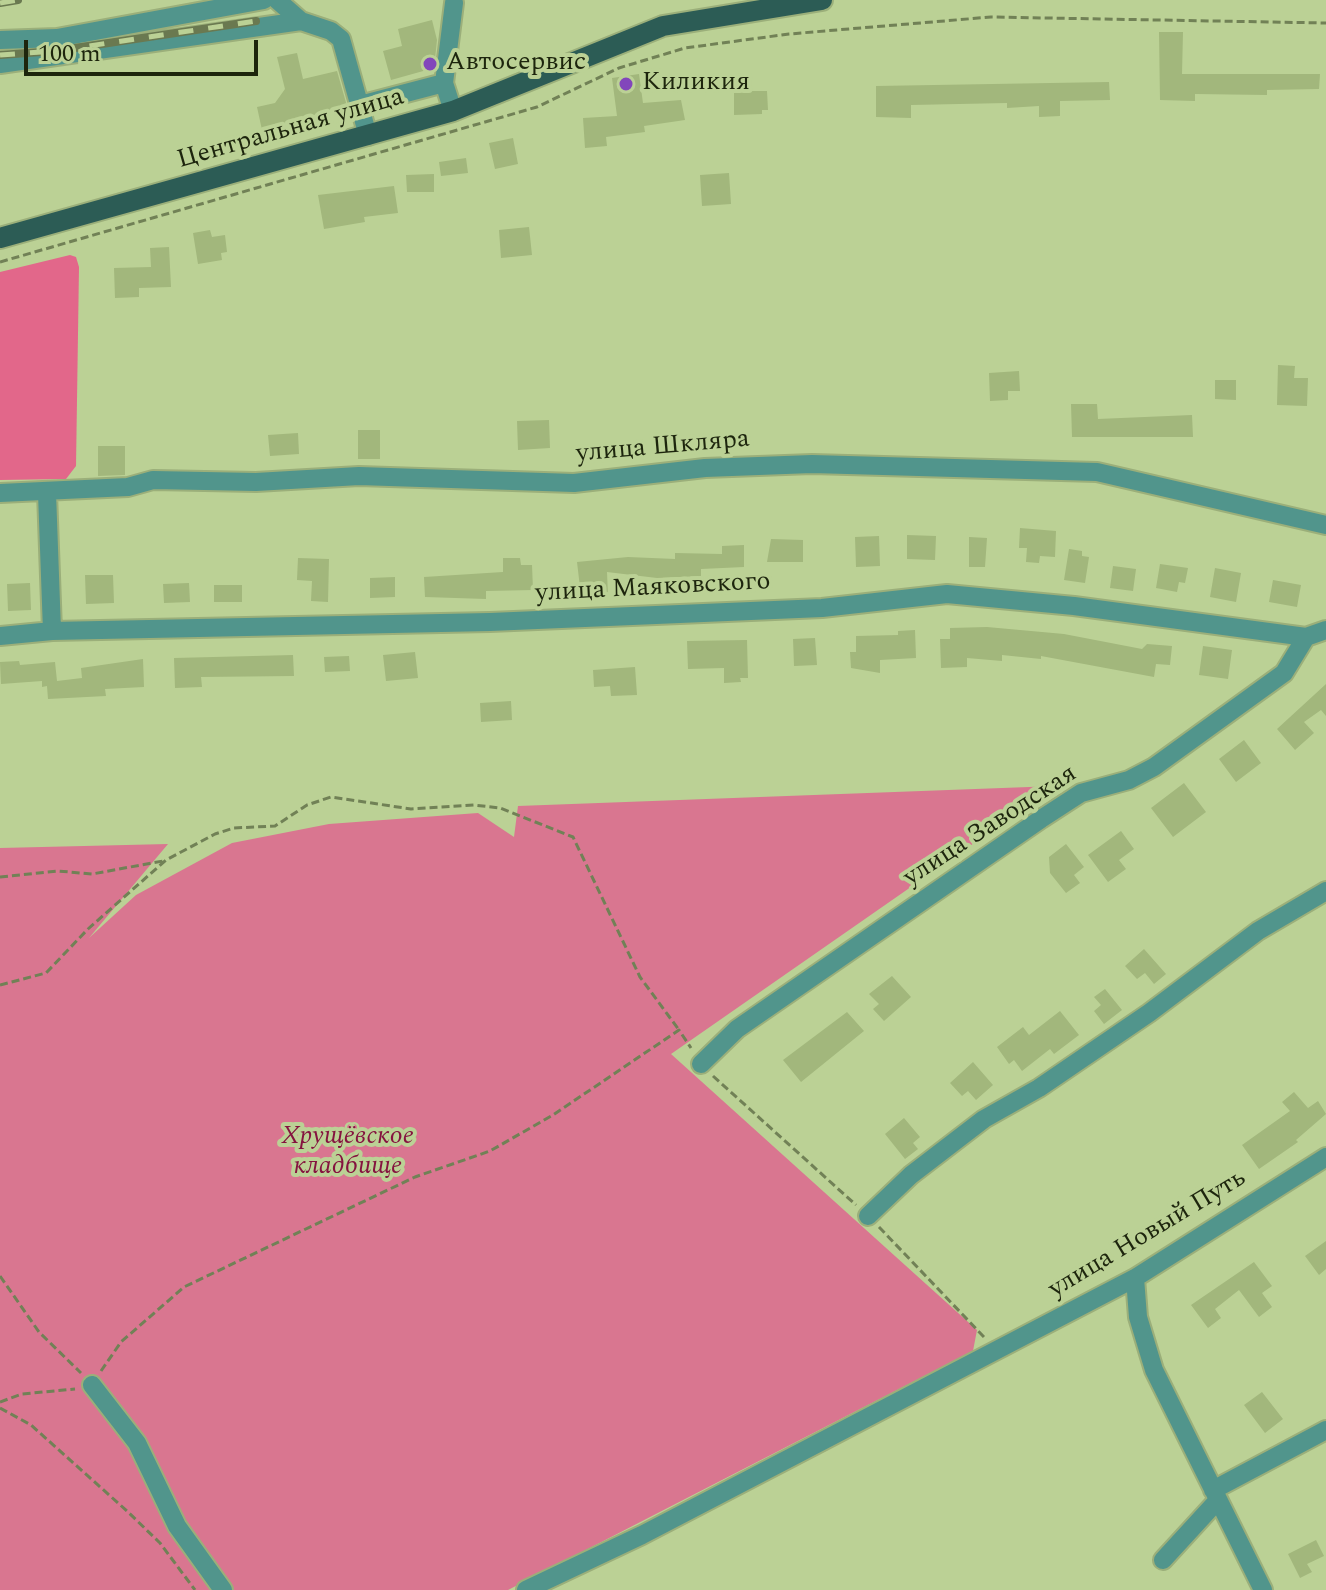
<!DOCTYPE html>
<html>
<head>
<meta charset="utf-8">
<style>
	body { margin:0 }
	#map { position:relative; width:1326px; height:1590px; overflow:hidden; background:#bbd195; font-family:Spectral,serif }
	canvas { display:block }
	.scale { position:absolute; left:24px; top:40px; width:234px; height:36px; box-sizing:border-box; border:4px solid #1d250d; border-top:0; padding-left:10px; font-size:24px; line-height:28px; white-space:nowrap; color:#1d250d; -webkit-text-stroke:6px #bbd195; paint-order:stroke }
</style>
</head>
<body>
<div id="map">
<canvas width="1326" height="1590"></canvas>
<div class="scale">100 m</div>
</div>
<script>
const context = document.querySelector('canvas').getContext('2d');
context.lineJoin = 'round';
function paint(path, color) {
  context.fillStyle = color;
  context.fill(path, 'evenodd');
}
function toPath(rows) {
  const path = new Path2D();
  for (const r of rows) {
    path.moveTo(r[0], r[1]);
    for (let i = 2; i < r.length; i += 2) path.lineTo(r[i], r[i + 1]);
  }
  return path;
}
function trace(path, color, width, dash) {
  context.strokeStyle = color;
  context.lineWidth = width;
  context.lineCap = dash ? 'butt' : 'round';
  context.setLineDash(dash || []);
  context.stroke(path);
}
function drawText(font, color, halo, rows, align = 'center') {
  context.font = font + ' Spectral,serif';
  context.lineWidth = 8;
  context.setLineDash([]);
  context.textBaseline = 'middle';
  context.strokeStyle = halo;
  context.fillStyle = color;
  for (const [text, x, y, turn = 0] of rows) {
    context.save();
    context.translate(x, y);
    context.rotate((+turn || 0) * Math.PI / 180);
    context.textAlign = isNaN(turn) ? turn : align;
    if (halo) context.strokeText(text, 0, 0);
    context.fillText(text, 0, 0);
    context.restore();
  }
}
paint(toPath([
	[1056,786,671,1054,977,1330,973,1351,508,1590,0,1590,0,848,168,844,89,938,136,895,232,843,329,824,478,813,514,837,518,806]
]), '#d97690');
paint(toPath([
	[70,255,76,257,79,267,76,466,66,479,0,480,0,272]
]), '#e2678a');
paint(toPath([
	[432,20,437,40,434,68,391,80,383,51,402,46,398,29],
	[1159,32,1183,32,1182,74,1320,74,1319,89,1267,90,1267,95,1195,94,1195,101,1160,100],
	[297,53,303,79,337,71,347,106,262,130,257,107,275,103,285,89,277,57],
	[639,74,643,103,681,100,685,120,644,126,645,132,606,137,607,146,585,148,583,118,617,116,612,78],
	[1109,82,1110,100,1060,101,1060,116,1039,117,1039,106,1007,108,1007,103,911,105,911,118,876,117,876,86],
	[734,91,767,91,768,110,762,110,762,114,734,115],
	[513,138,518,164,495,169,489,143],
	[466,158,468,173,441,176,439,162],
	[729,173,731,204,702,206,700,175],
	[434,174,434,192,407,192,406,175],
	[394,186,398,213,364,217,365,222,324,229,318,195],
	[529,227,532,255,501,258,499,230],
	[210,230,212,237,225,235,227,252,221,253,222,260,198,264,193,233],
	[169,247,171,287,139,288,139,297,115,298,114,268,151,267,150,248],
	[1278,365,1295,366,1294,378,1308,378,1307,406,1277,405],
	[1019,371,1020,391,1008,391,1008,400,990,401,989,373],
	[1215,380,1236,380,1236,400,1215,399],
	[1071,404,1097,404,1098,419,1192,415,1193,437,1072,437],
	[549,420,550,448,518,450,517,421],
	[358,430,380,430,380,459,358,459],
	[298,433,299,454,270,456,268,435],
	[98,446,125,446,125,475,98,476],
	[1020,528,1056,531,1055,557,1040,556,1039,563,1026,562,1027,548,1019,548],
	[907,535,936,536,935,560,907,559],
	[879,536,880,566,856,567,855,537],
	[969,537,987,538,985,567,969,567],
	[771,539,803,540,803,562,767,562],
	[744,545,744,567,701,569,701,576,657,578,607,572,608,595,581,596,577,562,628,557,675,559,675,553,722,554,722,546],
	[1069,549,1082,551,1082,556,1089,557,1085,583,1064,580],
	[298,558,329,559,328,602,311,601,312,581,297,580],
	[503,558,520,558,521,565,532,565,533,590,486,591,486,599,425,597,424,577,503,572],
	[1160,564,1188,568,1185,583,1179,582,1177,592,1156,588],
	[1113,566,1136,569,1133,591,1110,588],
	[1215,568,1241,573,1236,602,1210,597],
	[85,575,113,575,114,603,86,604],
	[395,577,395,597,370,598,370,578],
	[1273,580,1301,585,1297,607,1269,602],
	[30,583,31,610,8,611,7,584],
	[189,583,190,602,164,603,163,584],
	[214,585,242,585,242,602,214,602],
	[987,627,1064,634,1142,649,1147,644,1172,646,1170,665,1156,664,1154,677,1041,656,1041,659,1002,655,1002,661,967,658,967,667,941,668,940,639,950,639,950,628],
	[915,630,916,658,880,660,880,673,851,668,850,652,856,652,856,636,898,635,898,631],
	[815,638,817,665,794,666,793,639],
	[747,640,748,678,740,678,741,682,724,683,724,668,688,669,687,641],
	[1203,646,1232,650,1228,679,1199,675],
	[415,652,418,678,386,681,383,655],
	[293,655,294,676,201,677,202,687,175,688,174,658],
	[349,656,350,671,325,672,324,657],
	[143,659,144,687,105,689,106,696,48,699,47,686,42,687,42,681,1,684,0,662,19,661,20,665,55,662,57,681,82,678,81,668],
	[635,667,637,695,611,696,610,686,594,687,593,670],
	[1326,684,1326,716,1321,710,1304,722,1314,733,1295,750,1277,729],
	[511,701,512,720,481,722,480,703],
	[1244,740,1261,763,1236,782,1219,759],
	[1184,783,1206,812,1173,837,1151,808],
	[1121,831,1134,849,1119,860,1126,869,1108,882,1088,855],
	[1066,844,1084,867,1074,875,1080,883,1066,893,1050,873,1049,857],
	[1144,949,1166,974,1154,984,1145,973,1137,979,1125,966],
	[892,976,911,997,884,1021,873,1009,879,1004,869,994],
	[1105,989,1122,1010,1104,1024,1094,1011,1101,1005,1094,997],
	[1060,1011,1079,1035,1054,1054,1050,1049,1022,1071,1014,1060,1009,1064,997,1047,1023,1027,1029,1035],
	[847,1012,864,1031,801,1082,783,1060],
	[973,1062,993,1085,976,1100,968,1091,962,1096,950,1083],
	[1294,1092,1308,1108,1318,1101,1326,1114,1296,1140,1298,1142,1259,1169,1242,1145,1290,1111,1282,1102],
	[904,1118,920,1137,913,1143,918,1149,905,1159,885,1134],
	[1326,1241,1326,1269,1319,1275,1305,1256],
	[1254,1262,1272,1286,1262,1293,1272,1307,1259,1317,1239,1290,1215,1309,1221,1318,1208,1328,1191,1305],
	[1262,1392,1283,1419,1265,1433,1244,1405],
	[1316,1540,1324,1556,1307,1564,1312,1572,1300,1578,1288,1554]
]), '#a2b77c');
const minor = toPath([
	[277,0,301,21,331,31,341,39,368,136],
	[0,40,57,38,264,0],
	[0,64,301,21],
	[444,83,454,3],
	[360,105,444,83,453,111],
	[0,493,128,487,153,480,256,482,359,476,574,483,705,468,812,464,1097,472,1326,525],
	[47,493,52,631],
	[0,636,52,631,490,622,822,608,947,594,1074,606,1306,637,1326,630],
	[701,1064,737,1029,1041,819,1081,793,1129,780,1154,767,1284,673,1306,637],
	[868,1216,911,1175,984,1119,1039,1088,1149,1013,1258,931,1326,891],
	[1135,1278,1138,1317,1154,1370,1263,1590],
	[92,1385,137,1443,177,1526,223,1590],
	[1213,1490,1326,1430],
	[1163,1560,1218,1500],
	[526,1590,642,1535,1135,1278,1326,1157]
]);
const major = toPath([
	[0,238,453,111,663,26,822,0]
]);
trace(minor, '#9baf7a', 22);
trace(major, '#9baf7a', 24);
trace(toPath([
	[0,262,537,107,619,68,685,48,789,34,991,17,1326,23],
	[0,877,58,871,92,874,163,861],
	[0,985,46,973,88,929,166,860,215,834,234,828,275,826,307,805,331,797,411,809,474,805,500,808,573,837,640,977,679,1030],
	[713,1076,856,1205],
	[879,1227,984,1337],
	[0,1276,39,1332,81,1373],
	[101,1371,121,1342,184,1287,415,1177,490,1151,553,1115,679,1030,691,1048],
	[0,1402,22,1394,75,1389],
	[0,1408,31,1425,127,1511,160,1543,195,1590]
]), '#718156', 3, [8, 4]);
trace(minor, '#51958c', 18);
trace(major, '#2c5c55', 20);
const rail = toPath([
	[0,3,18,0],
	[0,55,55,51,256,21]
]);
trace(rail, '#6a7950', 8);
trace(rail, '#bbd195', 5, [15]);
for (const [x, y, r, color] of [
	[430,64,8,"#8246bb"],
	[626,84,8,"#8246bb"]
]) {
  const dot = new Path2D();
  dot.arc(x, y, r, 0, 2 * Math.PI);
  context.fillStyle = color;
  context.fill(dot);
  trace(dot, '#bbd195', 3);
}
drawText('26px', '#1d250d', '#bbd195', [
	["Автосервис",446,64],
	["Киликия",642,84]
], 'left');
drawText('26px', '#1d250d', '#bbd195', [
	["Центральная улица",291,130,-16],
	["улица Шкляра",663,448,-5],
	["улица Маяковского",653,589,-3],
	["улица Заводская",991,827,-33],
	["улица Новый Путь",1148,1235,-31]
]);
drawText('italic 26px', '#85133f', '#bbd195', [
	["Хрущёвское",348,1138],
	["кладбище",348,1168]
]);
</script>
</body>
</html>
